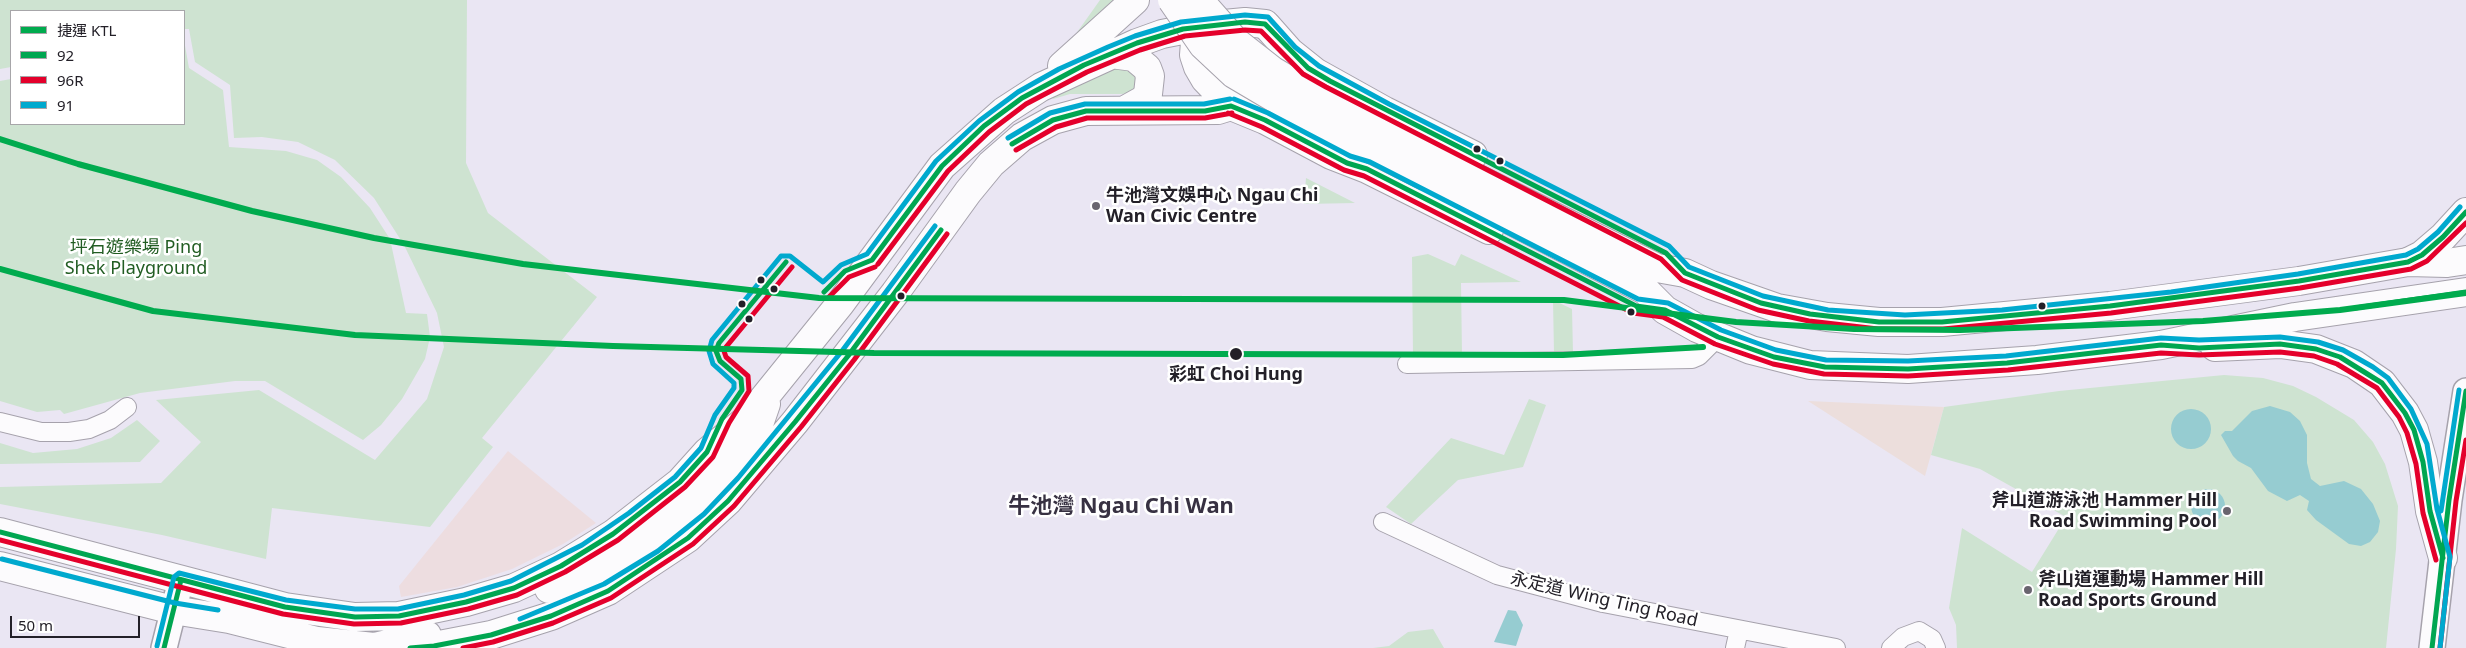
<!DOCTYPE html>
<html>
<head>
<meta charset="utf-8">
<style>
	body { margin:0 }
	#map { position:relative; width:2466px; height:648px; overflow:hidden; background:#eae6f3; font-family:"Noto Sans","Noto Sans TC",sans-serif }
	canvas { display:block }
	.legend { position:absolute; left:10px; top:10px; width:175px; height:115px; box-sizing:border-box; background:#fff; border:1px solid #a7a6a9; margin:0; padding:6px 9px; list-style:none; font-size:15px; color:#232028 }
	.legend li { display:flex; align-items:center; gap:10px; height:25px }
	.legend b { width:25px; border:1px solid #a7a6a9 }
	.scale { position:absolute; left:10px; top:616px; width:130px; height:22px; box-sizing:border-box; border:2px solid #232028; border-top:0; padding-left:6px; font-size:15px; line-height:18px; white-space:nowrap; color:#232028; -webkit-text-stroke:4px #fff; paint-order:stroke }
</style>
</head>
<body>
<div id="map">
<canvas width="2466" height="648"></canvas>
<ul class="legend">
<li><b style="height:6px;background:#00ab4e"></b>捷運 KTL</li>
<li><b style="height:6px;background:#00a651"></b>92</li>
<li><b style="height:6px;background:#e4002b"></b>96R</li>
<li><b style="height:6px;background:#00a9ce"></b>91</li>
</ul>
<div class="scale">50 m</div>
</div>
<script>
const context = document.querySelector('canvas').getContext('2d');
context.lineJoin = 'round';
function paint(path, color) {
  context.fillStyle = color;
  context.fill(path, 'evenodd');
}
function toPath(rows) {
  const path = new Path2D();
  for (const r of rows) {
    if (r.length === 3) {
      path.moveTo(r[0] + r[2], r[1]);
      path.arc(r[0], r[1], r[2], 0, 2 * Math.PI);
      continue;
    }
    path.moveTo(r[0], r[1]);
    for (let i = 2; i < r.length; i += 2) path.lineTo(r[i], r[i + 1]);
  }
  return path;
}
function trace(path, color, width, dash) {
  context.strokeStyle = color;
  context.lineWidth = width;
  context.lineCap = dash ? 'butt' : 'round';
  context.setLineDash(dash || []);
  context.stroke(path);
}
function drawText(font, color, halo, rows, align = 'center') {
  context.font = font + ' "Noto Sans","Noto Sans TC",sans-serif';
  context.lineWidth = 5;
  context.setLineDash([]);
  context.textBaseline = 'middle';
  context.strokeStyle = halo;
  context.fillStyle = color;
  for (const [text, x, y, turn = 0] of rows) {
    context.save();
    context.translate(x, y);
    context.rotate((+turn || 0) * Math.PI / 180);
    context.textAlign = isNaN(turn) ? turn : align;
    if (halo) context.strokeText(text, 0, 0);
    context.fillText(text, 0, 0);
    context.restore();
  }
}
paint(toPath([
	[508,451,596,523,563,544,512,569,457,587,401,597,399,586]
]), '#eddde0');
paint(toPath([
	[1808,401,1944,407,1925,476]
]), '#ecdedc');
paint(toPath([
	[0,0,467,0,466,163,488,213,597,297,482,438,493,447,430,527,272,508,266,559,162,535,0,504,0,487,161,483,201,442,156,400,259,390,375,460,427,399,444,347,437,313,404,245,374,198,335,160,298,142,262,137,234,138,230,85,195,62,189,29,184,29,184,11,11,11,11,67,0,69],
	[1100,0,1115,0,1073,38],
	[184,40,189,68,223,90,229,147,286,151,317,160,341,177,370,208,390,239,406,313,427,314,430,337,425,359,402,399,381,425,363,440,265,381,235,381,140,393,64,414,60,410,37,412,0,401,0,81,11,79,11,124,184,124],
	[1116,66,1131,66,1140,81,1132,92,1122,94,1070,94,1053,99,1052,97],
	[1306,178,1355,203,1304,204],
	[1428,254,1455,266,1461,254,1521,282,1461,283,1462,355,1413,356,1412,257],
	[1553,300,1572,309,1573,353,1554,353],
	[2224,375,2263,378,2293,386,2316,397,2354,420,2373,442,2385,464,2398,506,2396,549,2386,648,1957,648,1956,625,1949,608,1962,528,2032,572,2066,517,1980,469,1931,455,1944,407,2059,391],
	[1529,399,1546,405,1523,467,1458,480,1411,524,1386,507,1451,438,1504,455],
	[137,420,160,441,140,462,0,464,0,443,33,453,77,449,111,438],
	[1433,629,1444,648,1373,648,1389,646,1408,632]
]), '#cee3d1');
paint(toPath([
	[2270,406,2290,412,2300,421,2307,435,2307,463,2311,479,2320,486,2344,481,2361,489,2373,504,2380,521,2378,532,2370,542,2361,546,2349,544,2316,520,2307,510,2309,501,2300,495,2287,501,2268,491,2251,468,2238,461,2233,456,2221,435,2225,431,2232,431,2252,411],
	[2191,429,20],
	[2208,506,17],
	[1508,610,1516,611,1523,625,1516,646,1494,642]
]), '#96ccd1');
const street = toPath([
	[1407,364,1692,359,1699,356,1718,337],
	[0,422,41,432,69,432,89,429,110,420,127,407],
	[1383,522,1497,575,1603,603,1836,648],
	[1735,648,1739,630],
	[1891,648,1903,637,1919,631,1932,639,1936,648]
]);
const secondary = toPath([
	[164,648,181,580],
	[2432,648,2449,500,2466,391]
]);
const primary = toPath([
	[1203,26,1195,42,1194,55,1198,67,1205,79,1231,106],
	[1111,54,1134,57,1147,68,1150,76,1148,94,1143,100,1125,110],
	[1062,66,1135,0],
	[2408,262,2422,255,2443,237,2466,212],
	[0,532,285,607,355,617,399,616,466,602,514,588,561,566,613,534,680,482,707,452,747,419,840,304,942,166,1004,111,1041,87,1137,43,1162,34,1203,26,1245,22,1265,24],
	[0,566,173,610,229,619,317,641,383,648],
	[549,589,587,574,632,550,664,529,696,503,754,439,766,404],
	[375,647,427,635],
	[410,648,434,646,491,635,551,616,608,591,688,538,728,501,795,422,895,293,968,192,991,164,1022,137,1053,120,1086,111,1218,110,1231,106,1249,89]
]);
const highway = toPath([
	[1267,26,1290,52,1315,72,1385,111,1473,155],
	[1231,106,1265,120,1331,155,1367,169,1489,230],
	[1436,158,1657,268,1685,273,1711,285,1777,308,1827,317,1879,322,1942,322,2110,306,2299,281,2408,262,2447,263,2466,260],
	[1427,177,1645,290,1665,310,1697,328,1751,350,1810,365,1908,369,2037,360,2161,345,2295,317,2466,292],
	[2215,347,2280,344,2316,349,2354,364,2382,383,2405,413,2414,430,2423,462,2430,511,2443,558]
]);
trace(street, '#a6a2ac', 20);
trace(secondary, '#a6a2ac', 28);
trace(primary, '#a6a2ac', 30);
trace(highway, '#a6a2ac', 30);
trace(street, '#fcfbfd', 18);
trace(secondary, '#fcfbfd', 25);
trace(primary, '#fcfbfd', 28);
trace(highway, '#fcfbfd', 28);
const highwayBridge = toPath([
	[1172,0,1203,45,1234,74,1300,113,1427,177],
	[1199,0,1236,42,1273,71,1310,93,1436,158]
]);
trace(highwayBridge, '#a6a2ac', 30, []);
trace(highwayBridge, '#fcfbfd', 28);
trace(toPath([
	[1231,106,1265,120,1347,163,1367,169,1636,306,1665,310,1718,337,1774,357,1825,367,1908,369,2007,363,2161,345,2199,348,2280,344,2316,349,2340,357,2382,383,2405,413,2414,430,2423,462,2430,511,2443,558],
	[1012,144,1053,120,1086,111,1205,111,1231,106],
	[872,260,942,166,984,126,1022,98,1084,65,1137,43,1183,29,1245,22,1265,24,1308,68,1330,81,1666,253,1685,273,1761,303,1810,314,1879,322,1942,322,2110,306,2299,281,2408,262,2422,255,2443,237,2466,212],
	[824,292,845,271,872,260],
	[2355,308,2466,292],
	[0,532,285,607,355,617,399,616,466,602,514,588,561,566,613,534,680,482,707,452,722,419,742,390,741,379,720,361,716,351,719,343,786,262],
	[164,648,181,580],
	[410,648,434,646,491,635,551,616,608,591,688,538,728,501,795,422,848,356,941,230],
	[2432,648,2449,500,2466,391]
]), '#00a651', 5);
trace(toPath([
	[1228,113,1262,127,1344,170,1364,176,1633,313,1663,317,1715,344,1773,364,1824,374,1908,376,2008,370,2161,353,2199,355,2280,352,2314,356,2337,364,2377,388,2399,417,2407,433,2416,464,2423,513,2436,560],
	[1016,150,1056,127,1087,118,1205,118,1232,113],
	[878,264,948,171,989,132,1026,104,1087,72,1140,50,1185,36,1245,30,1261,31,1303,74,1326,87,1661,259,1682,280,1758,310,1809,321,1878,329,1943,329,2111,313,2300,288,2411,269,2427,261,2466,223],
	[829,297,849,277,875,267],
	[0,540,283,614,354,624,401,623,468,609,517,595,565,572,618,540,685,487,713,457,729,423,749,391,748,376,726,357,724,351,726,347,792,267],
	[463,648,493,642,553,623,611,598,693,544,734,506,801,427,854,360,947,234],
	[2440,648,2456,501,2466,440]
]), '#e4002b', 5);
trace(toPath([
	[1234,99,1268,113,1350,156,1370,162,1638,299,1668,303,1721,330,1776,350,1826,360,1908,361,2006,356,2161,338,2199,340,2280,337,2318,342,2343,350,2373,367,2388,378,2411,409,2427,444,2437,509,2450,557,2440,648],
	[1008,138,1050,113,1085,104,1204,104,1230,99],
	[2441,511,2459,390],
	[2,559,175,603,218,610],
	[520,619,604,584,658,551,704,514,738,478,842,351,935,226],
	[157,646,174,577,179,573,286,600,355,609,398,609,464,595,511,581,582,545,629,513,675,477,701,448,715,415,734,388,734,383,713,364,709,351,712,340,781,256,790,256,823,282,841,265,867,254,936,161,979,121,1018,92,1059,69,1108,47,1135,36,1181,22,1245,15,1268,17,1295,47,1319,66,1389,104,1669,246,1689,267,1763,296,1828,310,1905,315,2002,310,2171,292,2298,274,2406,255,2418,249,2438,232,2460,207]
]), '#00a9ce', 5);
trace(toPath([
	[0,139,78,164,252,211,374,238,523,264,819,298,1564,300,1736,322,1854,329,1960,330,2203,321,2340,310,2466,293],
	[0,269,153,311,355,335,613,346,874,353,1563,355,1703,347]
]), '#00ab4e', 6);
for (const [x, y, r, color] of [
	[1477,149,4.5,"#232028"],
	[1500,161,4.5,"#232028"],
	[1096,206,5,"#69656f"],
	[761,280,4.5,"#232028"],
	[774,289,4.5,"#232028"],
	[901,296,4.5,"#232028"],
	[742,304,4.5,"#232028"],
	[2042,306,4.5,"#232028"],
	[1631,312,4.5,"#232028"],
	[749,319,4.5,"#232028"],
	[1236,354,7,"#232028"],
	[2227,511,5,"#69656f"],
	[2028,590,5,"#69656f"]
]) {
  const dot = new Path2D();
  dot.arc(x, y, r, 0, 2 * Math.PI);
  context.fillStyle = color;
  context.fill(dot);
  trace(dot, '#fff', 2);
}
drawText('bold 18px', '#232028', '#fff', [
	["牛池灣文娛中心 Ngau Chi",1106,196],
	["Wan Civic Centre",1106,217],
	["斧山道游泳池 Hammer Hill",2217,501,"right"],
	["Road Swimming Pool",2217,522,"right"],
	["斧山道運動場 Hammer Hill",2038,580],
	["Road Sports Ground",2038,601]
], 'left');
drawText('18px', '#225d23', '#fff', [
	["坪石遊樂場 Ping",136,248],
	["Shek Playground",136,269]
]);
drawText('bold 18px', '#232028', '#fff', [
	["彩虹 Choi Hung",1236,375]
]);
drawText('18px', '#232028', '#fff', [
	["永定道 Wing Ting Road",1604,600,13]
]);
drawText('bold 22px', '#373142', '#fff', [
	["牛池灣 Ngau Chi Wan",1121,507]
]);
</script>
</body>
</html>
